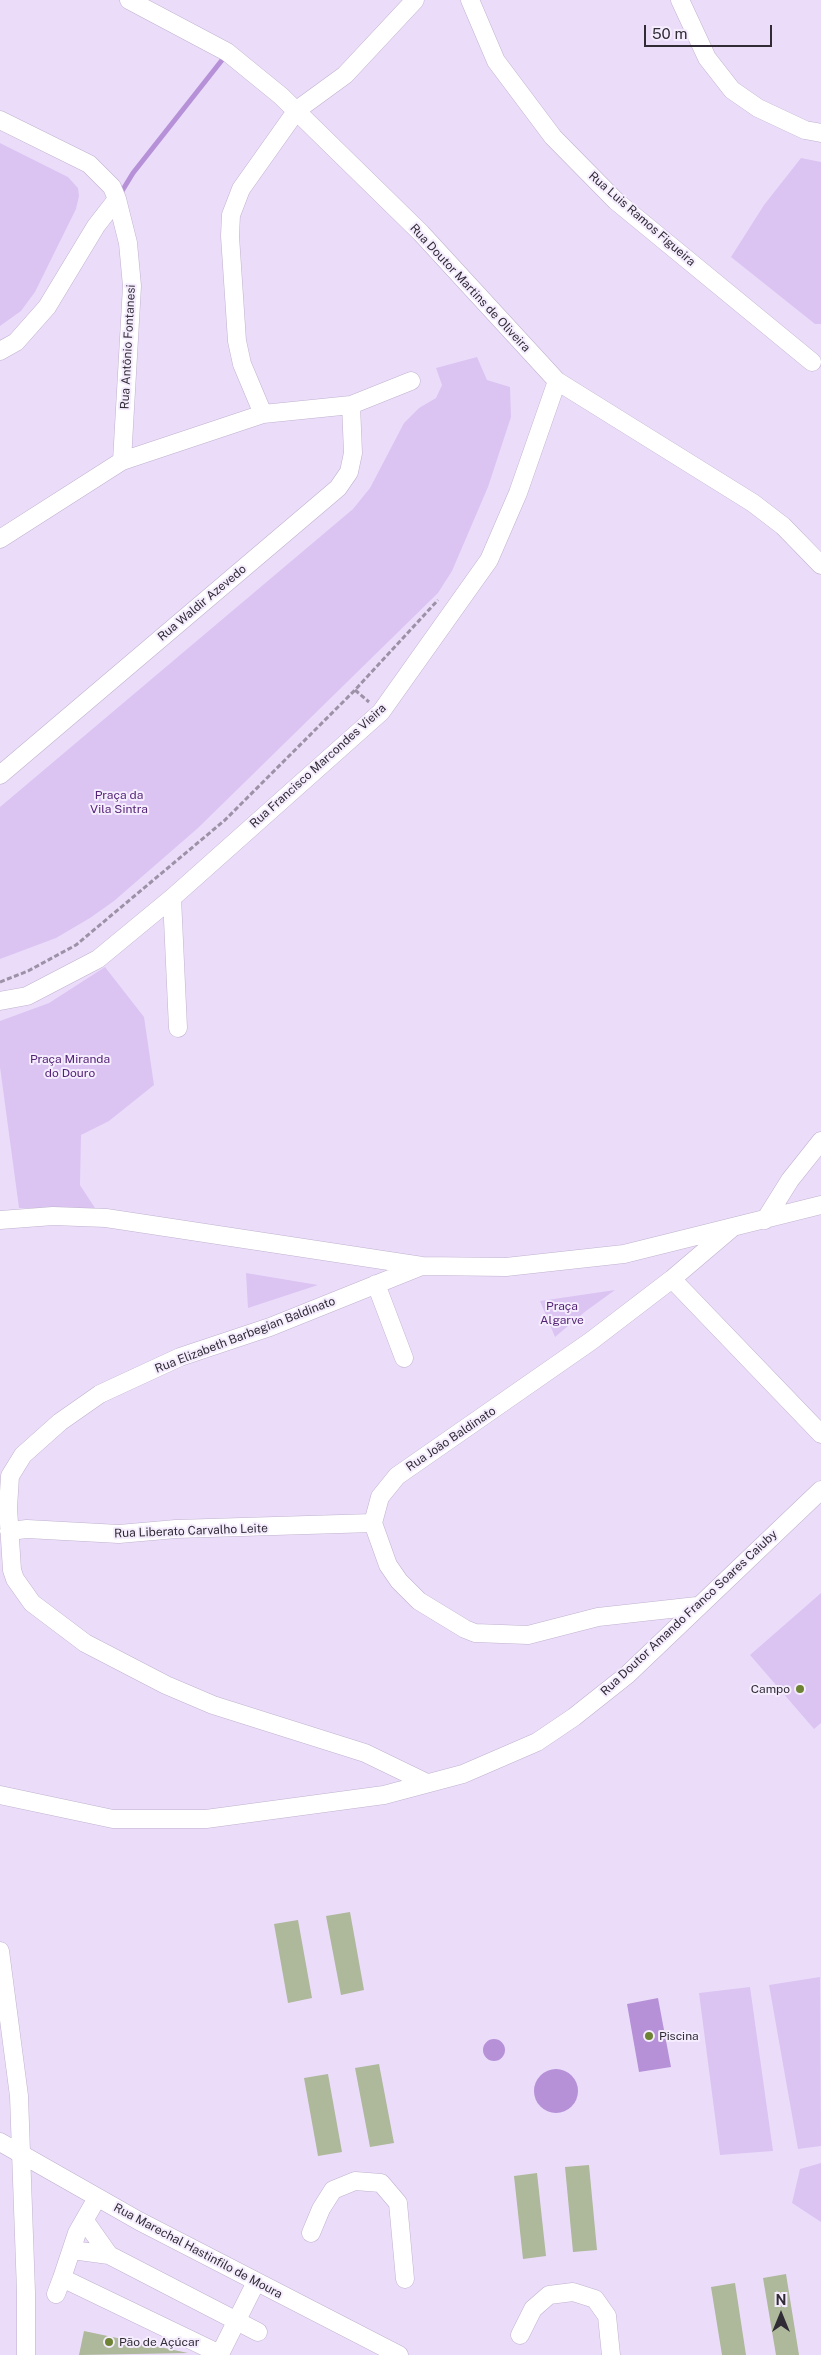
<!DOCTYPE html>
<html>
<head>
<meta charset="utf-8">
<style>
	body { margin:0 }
	#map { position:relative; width:821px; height:2355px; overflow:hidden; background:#ebddfa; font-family:"Public Sans",sans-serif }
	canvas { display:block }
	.north { position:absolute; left:756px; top:2290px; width:50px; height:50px; -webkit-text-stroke:4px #f5edfe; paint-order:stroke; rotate:0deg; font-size:14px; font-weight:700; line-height:20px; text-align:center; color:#312b36 }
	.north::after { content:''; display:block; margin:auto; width:18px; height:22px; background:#312b36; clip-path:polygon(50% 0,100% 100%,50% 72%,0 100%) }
	.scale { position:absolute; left:644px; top:25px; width:128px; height:22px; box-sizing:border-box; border:2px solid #312b36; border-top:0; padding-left:6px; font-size:15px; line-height:18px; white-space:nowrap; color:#312b36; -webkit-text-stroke:4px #f5edfe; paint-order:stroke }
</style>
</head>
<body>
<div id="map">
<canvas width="821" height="2355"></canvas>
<div class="north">N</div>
<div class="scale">50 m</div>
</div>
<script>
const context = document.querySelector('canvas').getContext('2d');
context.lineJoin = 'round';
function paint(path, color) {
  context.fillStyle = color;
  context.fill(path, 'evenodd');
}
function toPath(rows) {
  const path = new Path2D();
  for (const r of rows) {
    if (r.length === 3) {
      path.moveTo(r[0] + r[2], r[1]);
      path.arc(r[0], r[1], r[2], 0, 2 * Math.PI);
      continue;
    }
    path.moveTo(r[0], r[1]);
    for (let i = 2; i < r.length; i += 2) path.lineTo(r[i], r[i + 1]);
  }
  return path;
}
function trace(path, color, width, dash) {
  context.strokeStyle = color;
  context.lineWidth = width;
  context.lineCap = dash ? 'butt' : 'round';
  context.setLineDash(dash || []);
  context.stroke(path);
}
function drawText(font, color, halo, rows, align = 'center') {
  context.font = font + ' "Public Sans",sans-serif';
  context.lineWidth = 4;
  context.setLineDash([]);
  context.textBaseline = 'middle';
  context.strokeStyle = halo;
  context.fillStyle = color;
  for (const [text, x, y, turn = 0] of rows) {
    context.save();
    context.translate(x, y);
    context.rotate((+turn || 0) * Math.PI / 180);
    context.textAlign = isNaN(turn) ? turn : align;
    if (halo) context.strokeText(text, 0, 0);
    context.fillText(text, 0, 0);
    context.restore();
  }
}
paint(toPath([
	[0,143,68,177,78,188,79,196,76,209,35,292,21,311,0,326],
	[801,158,821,162,821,324,815,324,731,257,764,205],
	[477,357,487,380,510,387,511,417,488,487,452,571,438,593,198,828,114,901,90,918,56,938,0,959,0,807,353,509,370,488,404,423,419,408,436,398,442,385,436,368],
	[105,967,144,1017,154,1085,109,1121,81,1135,80,1185,95,1208,19,1208,0,1067,0,1021,49,1003],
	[246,1273,318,1285,248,1308],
	[615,1290,586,1311,555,1337,540,1301],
	[821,1593,821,1723,814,1729,750,1655],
	[820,1977,821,2146,798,2149,769,1985],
	[750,1987,773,2151,720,2155,699,1993],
	[821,2163,821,2222,792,2203,800,2169]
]), '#dbc4f2');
paint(toPath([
	[658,1998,671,2067,639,2072,627,2004],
	[494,2050,11],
	[556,2091,22]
]), '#b691d8');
trace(toPath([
	[119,196,133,173,226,55]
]), '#b691d8', 5);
paint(toPath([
	[350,1912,364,1990,341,1995,326,1916],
	[298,1920,312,1998,288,2003,274,1924],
	[379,2064,394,2143,370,2147,355,2068],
	[328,2074,342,2152,318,2156,304,2078],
	[589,2165,597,2250,573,2252,565,2167],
	[537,2173,546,2256,523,2259,514,2176],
	[786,2274,799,2355,776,2355,763,2278],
	[735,2283,746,2355,722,2355,711,2287],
	[84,2331,188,2353,79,2355]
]), '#aeb89a');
const minor = toPath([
	[129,0,227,52,281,96,421,233,557,381,753,503,783,526,821,565],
	[470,0,496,61,553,137,616,201,812,362],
	[680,0,707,58,732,90,758,108,805,130,821,133],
	[0,120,89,164,112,187,117,199,128,243,132,286,122,461],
	[0,351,16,342,47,307,96,226,117,199],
	[263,414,242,364,237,341,230,236,231,215,241,189,297,110,345,75,415,0],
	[0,539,122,461,263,414,351,405,411,381],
	[0,775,338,488,349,472,353,453,351,405],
	[172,898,178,1028],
	[0,1001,27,996,98,959,172,898,381,712,489,560,518,493,557,381],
	[0,1220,53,1216,106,1218,422,1266,506,1267,624,1254,821,1205],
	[765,1220,790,1180,821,1141],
	[422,1266,270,1327,180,1357,100,1394,60,1422,23,1455,10,1476,8,1508,12,1570,15,1579,32,1603,85,1643,166,1685,213,1705,365,1753,427,1783],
	[672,1279,821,1434],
	[376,1284,404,1358],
	[9,1531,27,1529,119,1534,176,1529,373,1523],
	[697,1606,598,1617,528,1635,475,1633,465,1629,419,1601,399,1581,388,1565,373,1523,380,1497,397,1476,591,1341,672,1279,732,1228],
	[0,1795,113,1819,206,1819,384,1795,463,1774,537,1742,574,1717,627,1675,821,1490],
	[0,1951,19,2096,26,2292,26,2355],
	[0,2142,139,2221,399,2355],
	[97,2198,77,2233,62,2278,220,2354,256,2282],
	[85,2221,109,2255],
	[311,2233,321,2209,333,2190,355,2181,381,2183,398,2203,405,2279],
	[72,2250,109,2255,258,2332],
	[56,2294,62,2278],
	[520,2335,533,2309,549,2295,573,2292,595,2299,607,2316,611,2355]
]);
trace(minor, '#c0b2ce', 19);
trace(toPath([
	[355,690,369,702],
	[0,982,28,971,76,945,225,820,355,690,438,600]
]), '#9c91a6', 3, [5, 2.5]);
trace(minor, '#fff', 18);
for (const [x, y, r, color] of [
	[800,1689,5,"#6d8233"],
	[649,2036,5,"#6d8233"],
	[109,2342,5,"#6d8233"]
]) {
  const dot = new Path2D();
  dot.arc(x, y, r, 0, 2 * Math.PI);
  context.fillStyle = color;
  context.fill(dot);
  trace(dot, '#f5edfe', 2);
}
drawText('12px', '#312b36', '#f5edfe', [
	["Rua Luis Ramos Figueira",642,219,41],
	["Rua Doutor Martins de Oliveira",470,288,47],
	["Rua Antônio Fontanesi",128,347,-87],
	["Rua Waldir Azevedo",202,603,-40],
	["Rua Francisco Marcondes Vieira",318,766,-42],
	["Rua Elizabeth Barbegian Baldinato",245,1335,-21],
	["Rua João Baldinato",451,1439,-34],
	["Rua Liberato Carvalho Leite",191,1531,-2],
	["Rua Doutor Amando Franco Soares Caiuby",689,1613,-43],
	["Rua Marechal Hastinfilo de Moura",198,2251,28]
]);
drawText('12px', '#532376', '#f5edfe', [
	["Praça da",119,795],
	["Vila Sintra",119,809],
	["Praça Miranda",70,1059],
	["do Douro",70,1073],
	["Praça",562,1306],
	["Algarve",562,1320]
]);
drawText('12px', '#312b36', '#f5edfe', [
	["Campo",790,1689,"right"],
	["Piscina",659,2036],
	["Pão de Açúcar",119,2342]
], 'left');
</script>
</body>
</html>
